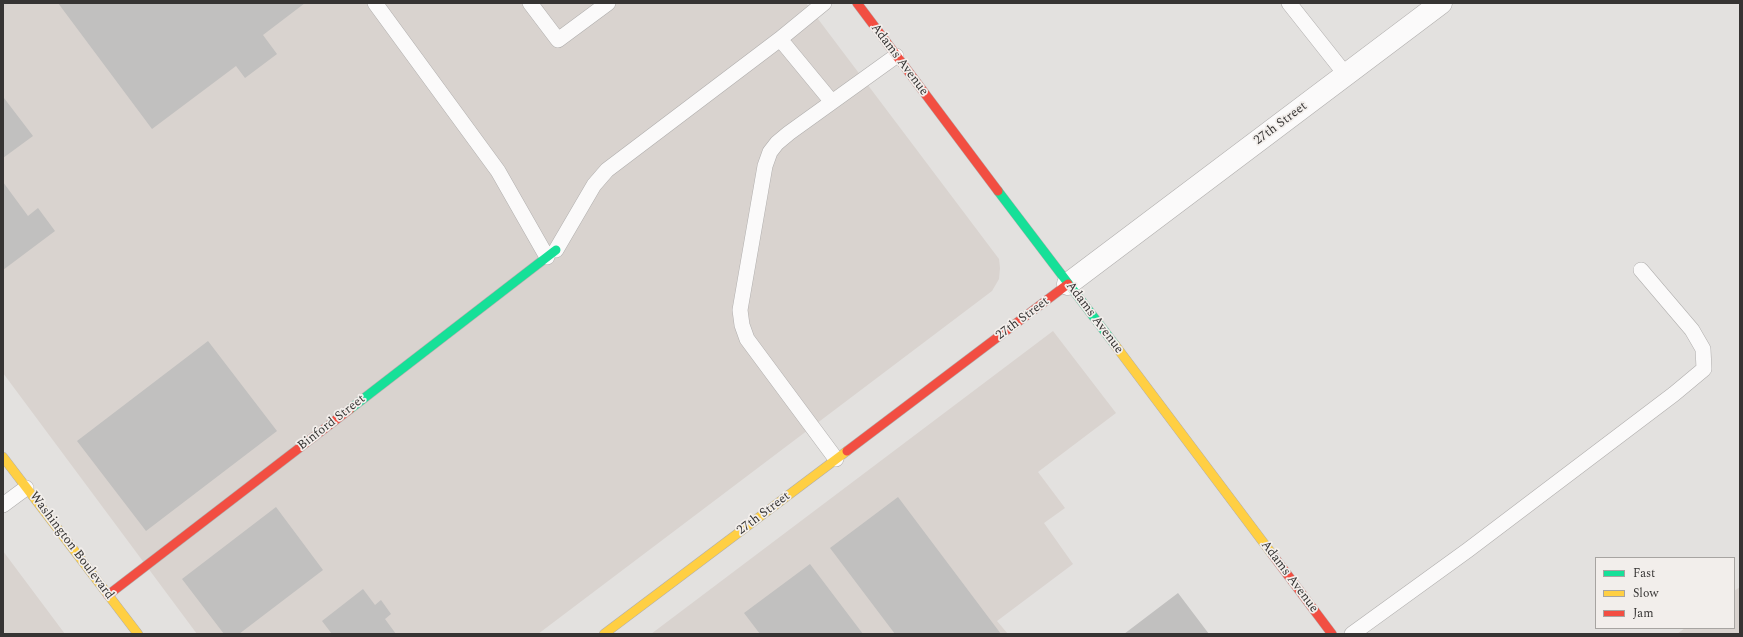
<!DOCTYPE html>
<html>
<head>
<meta charset="utf-8">
<style>
	body { margin:0 }
	#map { position:relative; width:1743px; height:637px; overflow:hidden; background:#e3e1df; font-family:Spectral,serif }
	canvas { display:block }
	.frame { position:absolute; inset:0; border:4px solid #363433; pointer-events:none }
	.legend { position:absolute; left:1595px; top:557px; width:140px; height:72px; box-sizing:border-box; background:#f2eeeb; border:1px solid #a7a4a1; margin:0; padding:5px 7px; list-style:none; font-size:12px; color:#363433 }
	.legend li { display:flex; align-items:center; gap:8px; height:20px }
	.legend b { width:20px; border:1px solid #a7a4a1 }
</style>
</head>
<body>
<div id="map">
<canvas width="1743" height="637"></canvas>
<div class="frame"></div>
<ul class="legend">
<li><b style="height:5px;background:#16e098"></b>Fast</li>
<li><b style="height:5px;background:#ffcf43"></b>Slow</li>
<li><b style="height:5px;background:#f24e42"></b>Jam</li>
</ul>
</div>
<script>
const context = document.querySelector('canvas').getContext('2d');
context.lineJoin = 'round';
function paint(path, color) {
  context.fillStyle = color;
  context.fill(path, 'evenodd');
}
function toPath(rows) {
  const path = new Path2D();
  for (const r of rows) {
    path.moveTo(r[0], r[1]);
    for (let i = 2; i < r.length; i += 2) path.lineTo(r[i], r[i + 1]);
  }
  return path;
}
function trace(path, color, width, dash) {
  context.strokeStyle = color;
  context.lineWidth = width;
  context.lineCap = dash ? 'butt' : 'round';
  context.setLineDash(dash || []);
  context.stroke(path);
}
function drawText(font, color, halo, rows, align = 'center') {
  context.font = font + ' Spectral,serif';
  context.lineWidth = 3.5;
  context.setLineDash([]);
  context.textBaseline = 'middle';
  context.strokeStyle = halo;
  context.fillStyle = color;
  for (const [text, x, y, turn = 0] of rows) {
    context.save();
    context.translate(x, y);
    context.rotate((+turn || 0) * Math.PI / 180);
    context.textAlign = isNaN(turn) ? turn : align;
    if (halo) context.strokeText(text, 0, 0);
    context.fillText(text, 0, 0);
    context.restore();
  }
}
paint(toPath([
	[3,3,806,3,999,259,1000,268,999,279,992,291,538,634,197,634,3,373],
	[1053,331,1116,413,1038,472,1065,508,1044,523,1073,564,997,621,1008,634,651,634],
	[3,551,65,634,3,634],
	[1740,587,1740,634,1677,634,1685,628,1734,628,1734,591]
]), '#d9d3cf');
paint(toPath([
	[58,3,305,3,263,35,277,54,245,78,236,66,152,129],
	[4,98,33,136,3,158,3,99],
	[3,182,28,216,38,208,55,231,3,270],
	[208,341,277,431,146,531,77,441],
	[898,497,1001,634,895,634,830,548],
	[276,507,323,570,239,634,224,634,182,579],
	[810,564,863,634,760,634,744,613],
	[363,589,375,605,381,600,391,614,385,619,396,634,332,634,322,621],
	[1178,593,1209,634,1124,634]
]), '#c1c0bf');
const lane = toPath([
	[375,3,498,171,547,257],
	[530,3,558,40,608,3],
	[824,3,780,39,832,102],
	[1289,3,1346,75],
	[556,250,594,185,607,170,780,39],
	[836,459,747,339,742,325,740,310,765,166,770,152,777,143,789,133,896,56],
	[3,505,26,488],
	[1352,634,1468,550,1674,394,1704,369,1703,349,1692,330,1641,270]
]);
const street = toPath([
	[1068,284,1441,3]
]);
const fast = toPath([
	[998,191,1115,345],
	[350,409,556,250]
]);
const slow = toPath([
	[1115,345,1272,554],
	[3,457,138,634],
	[604,634,847,451]
]);
const jam = toPath([
	[857,3,998,191],
	[847,451,1068,284],
	[1272,554,1332,634],
	[108,595,350,409]
]);
trace(lane, '#b0aead', 16);
trace(street, '#b0aead', 23);
trace(fast, '#b0aead', 10);
trace(slow, '#b0aead', 10);
trace(jam, '#b0aead', 10);
trace(lane, '#fbfafa', 15);
trace(street, '#fbfafa', 22);
trace(fast, '#16e098', 9);
trace(slow, '#ffcf43', 9);
trace(jam, '#f24e42', 9);
drawText('13px', '#363433', '#f2eeeb', [
	["Adams Avenue",899,60,53],
	["27th Street",1281,124,-37],
	["Adams Avenue",1094,318,53],
	["27th Street",1023,319,-37],
	["Binford Street",332,423,-38],
	["27th Street",764,514,-37],
	["Washington Boulevard",71,546,53],
	["Adams Avenue",1289,577,53]
]);
</script>
</body>
</html>
